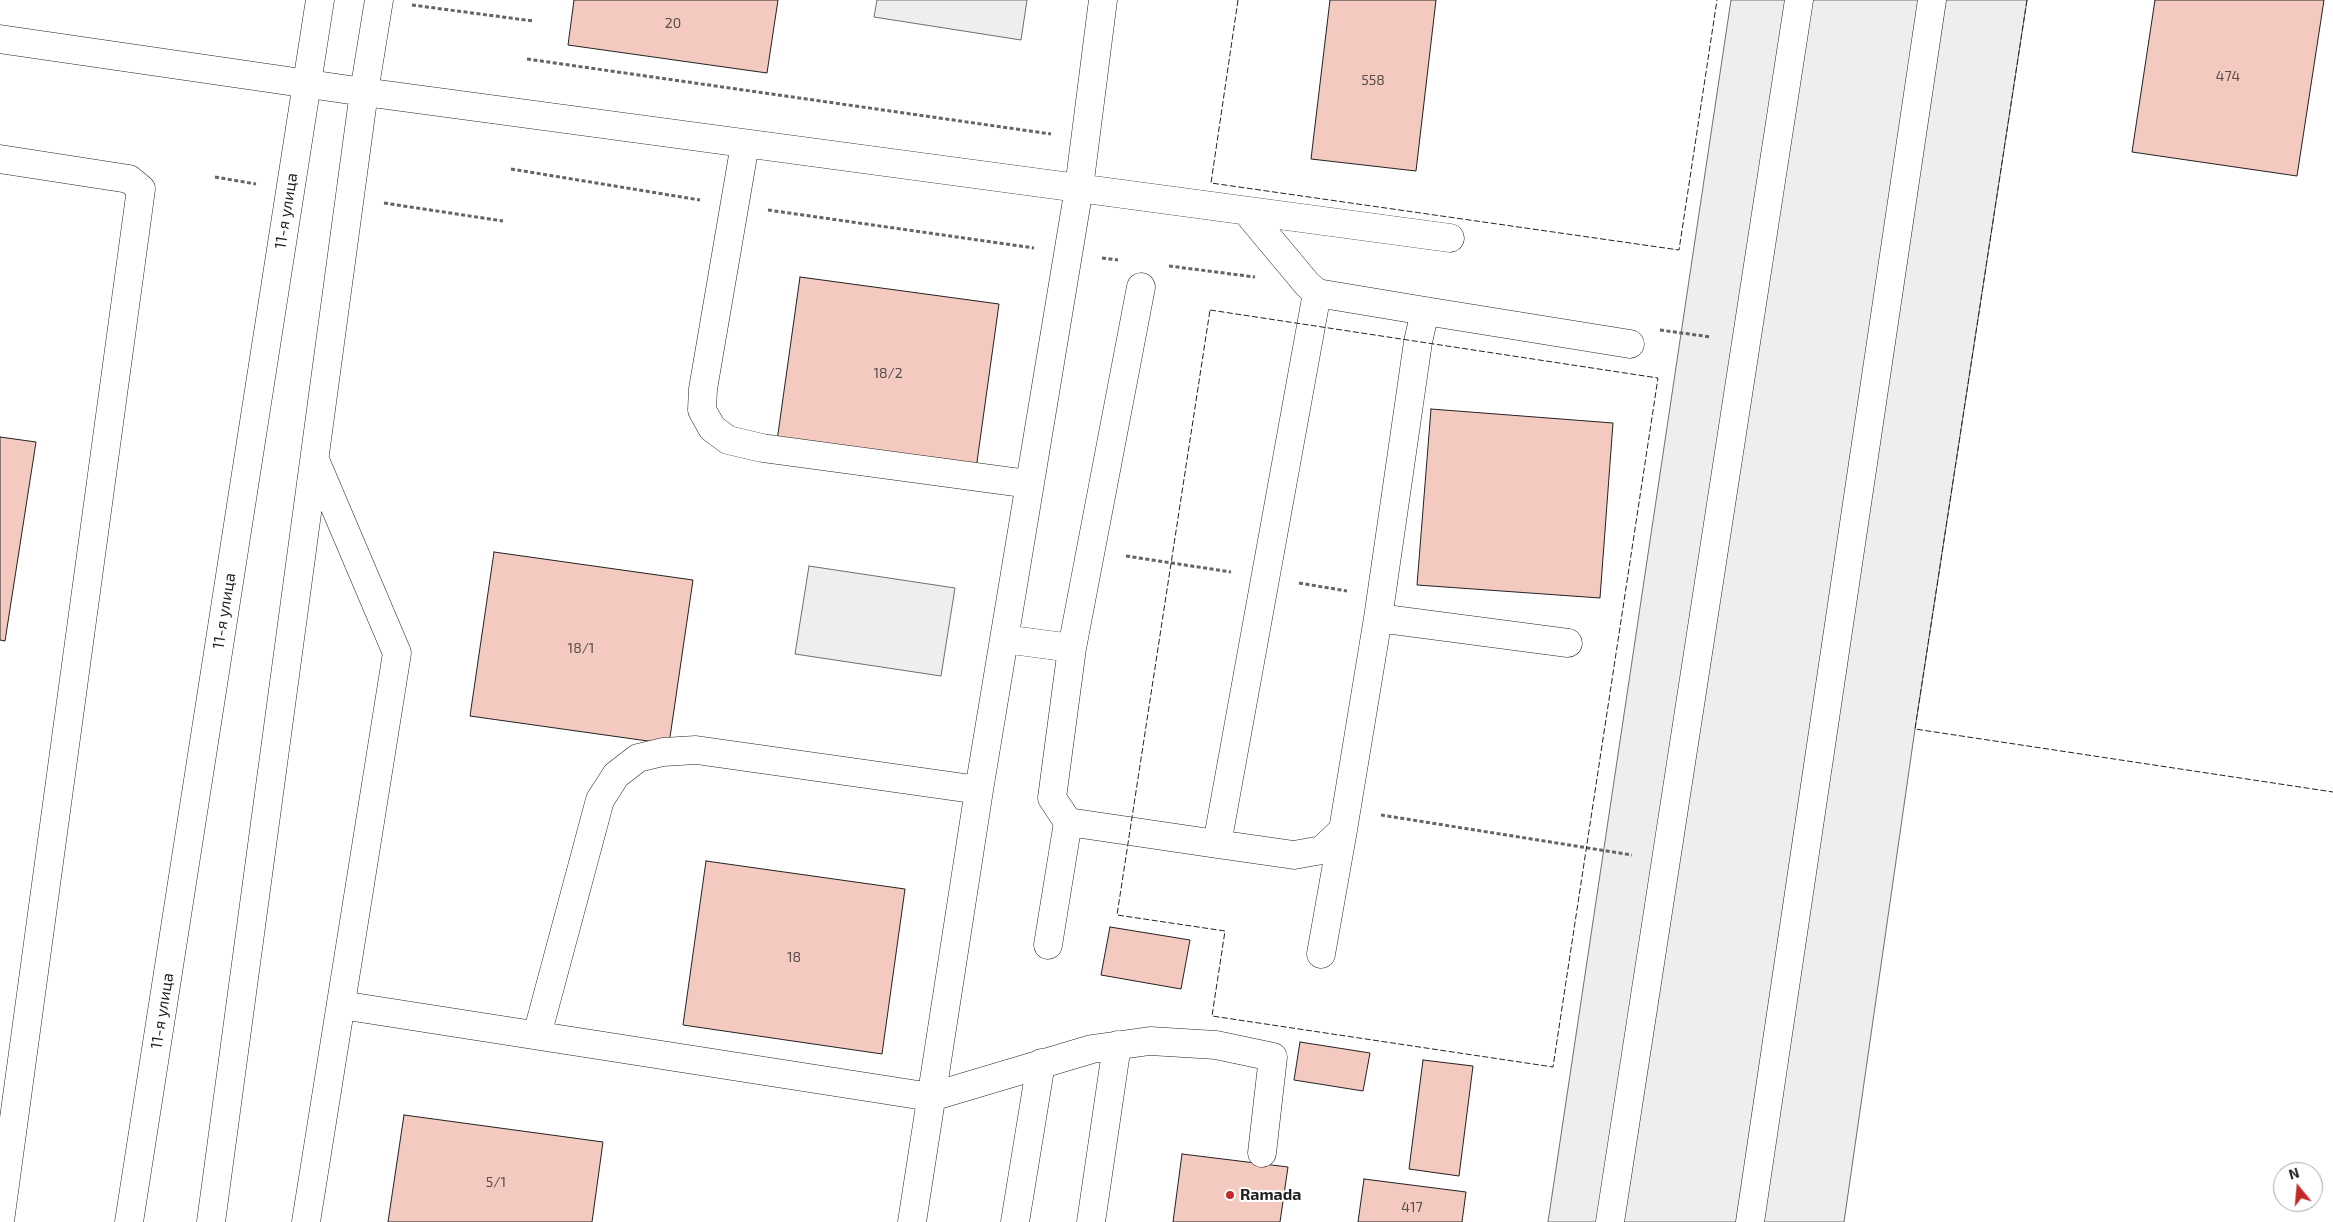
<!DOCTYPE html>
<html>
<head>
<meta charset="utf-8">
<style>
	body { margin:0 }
	#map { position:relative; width:2333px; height:1222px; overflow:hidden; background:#fff; font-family:"Exo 2",sans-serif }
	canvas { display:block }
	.north { position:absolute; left:2273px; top:1162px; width:50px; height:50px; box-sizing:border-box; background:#fff; border:1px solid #a7a7a7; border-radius:50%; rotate:343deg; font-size:14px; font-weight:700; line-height:20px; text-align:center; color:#222 }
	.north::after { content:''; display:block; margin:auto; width:18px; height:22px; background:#c62828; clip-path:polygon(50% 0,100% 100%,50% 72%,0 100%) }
</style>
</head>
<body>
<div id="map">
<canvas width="2333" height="1222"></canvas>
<div class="north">N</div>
</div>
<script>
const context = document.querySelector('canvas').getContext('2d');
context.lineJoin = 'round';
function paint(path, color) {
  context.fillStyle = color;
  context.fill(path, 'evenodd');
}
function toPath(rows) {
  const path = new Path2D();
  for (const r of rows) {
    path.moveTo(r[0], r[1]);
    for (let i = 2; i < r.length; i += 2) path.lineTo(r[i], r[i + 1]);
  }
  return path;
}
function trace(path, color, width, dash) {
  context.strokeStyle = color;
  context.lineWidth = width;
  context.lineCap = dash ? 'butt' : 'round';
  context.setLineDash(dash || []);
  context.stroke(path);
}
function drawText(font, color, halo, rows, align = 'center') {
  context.font = font + ' "Exo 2",sans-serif';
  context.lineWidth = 4;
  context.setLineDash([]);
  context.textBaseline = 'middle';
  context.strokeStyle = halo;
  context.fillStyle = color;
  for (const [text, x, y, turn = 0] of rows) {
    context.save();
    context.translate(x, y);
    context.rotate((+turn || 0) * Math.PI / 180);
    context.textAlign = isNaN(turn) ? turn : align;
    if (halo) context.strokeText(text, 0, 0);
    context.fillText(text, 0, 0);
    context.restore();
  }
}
const green = toPath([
	[877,0,1027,0,1021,40,874,17,877,0],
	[1731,0,2027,0,1915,729,1844,1222,1548,1222,1731,0],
	[809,566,955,588,941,676,795,654,809,566]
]);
paint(green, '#eee');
trace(green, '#6f6f6f', 1);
const building = toPath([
	[574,0,778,0,767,73,568,45,574,0],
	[1330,0,1436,0,1416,171,1311,159,1330,0],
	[2155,0,2324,0,2297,176,2132,152,2155,0],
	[800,277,999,304,976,469,777,441,800,277],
	[1431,409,1613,423,1600,598,1417,585,1431,409],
	[0,437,36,442,5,641,0,640,0,437],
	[494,552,693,580,669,744,470,716,494,552],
	[706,861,905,889,882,1054,683,1025,706,861],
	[1110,927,1190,940,1181,989,1101,975,1110,927],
	[1300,1042,1370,1053,1363,1091,1294,1080,1300,1042],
	[1423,1060,1473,1066,1459,1176,1409,1169,1423,1060],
	[404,1115,603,1142,592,1222,388,1222,404,1115],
	[1182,1154,1288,1167,1280,1222,1173,1222,1182,1154],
	[1364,1179,1466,1192,1462,1222,1358,1222,1364,1179]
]);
paint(building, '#f3c9c0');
trace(building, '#222', 1);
const minor = toPath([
	[0,39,364,92,1450,238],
	[745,144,703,389,702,410,712,428,728,440,762,448,1029,484],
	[0,159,129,179,141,189,0,1221],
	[1425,311,1630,344],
	[1378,618,1568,643],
	[1004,639,1072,648,1141,287],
	[1072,648,1052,798,1068,822,1217,844,1317,293,1307,284,1246,211],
	[1217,844,1294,855,1322,850,1343,830,1378,618,1418,342,1425,311,1317,293],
	[1048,945,1068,822],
	[1321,954,1343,830],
	[341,1005,931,1097,1092,1049,1150,1041,1216,1045,1273,1057,1262,1153],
	[537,1035,600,800,616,775,638,758,663,752,696,750,979,790],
	[129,1222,320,0],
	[211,1222,364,92,379,0],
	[306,1222,397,653,315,460],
	[912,1222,979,790,1079,188,1103,0],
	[1015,1222,1041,1063],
	[1091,1222,1117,1045],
	[1610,1222,1799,0],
	[1750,1222,1932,0]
]);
trace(minor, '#222', 29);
trace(toPath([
	[412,5,533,21],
	[527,59,1051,134],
	[511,169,700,200],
	[215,177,256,184],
	[384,203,503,221],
	[768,210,1034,248],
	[1102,258,1118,260],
	[1169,266,1255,277],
	[1660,330,1711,337],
	[1126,556,1231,572],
	[1299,583,1347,591],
	[1381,815,1632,855]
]), '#646464', 3, [4, 2.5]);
trace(minor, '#fff', 28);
trace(toPath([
	[1238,0,1211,183,1679,250,1717,0],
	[2027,0,1915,729,2333,792],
	[1210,310,1658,378,1553,1067,1212,1016,1225,931,1117,915,1210,310]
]), '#222', 1, [6, 2.5]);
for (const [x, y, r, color] of [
	[1230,1195,5,"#c62828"]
]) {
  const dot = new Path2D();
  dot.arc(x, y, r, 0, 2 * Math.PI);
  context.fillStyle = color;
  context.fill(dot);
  trace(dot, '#fff', 2);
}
drawText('14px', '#564c4a', null, [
	["20",673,23],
	["474",2228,76],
	["558",1373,80],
	["18/2",888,373],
	["18/1",581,648],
	["18",794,957],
	["5/1",496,1182],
	["417",1412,1207]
]);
drawText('16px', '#222', '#fff', [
	["11-я улица",286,211,-81],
	["11-я улица",224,611,-81],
	["11-я улица",162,1011,-81]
]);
drawText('bold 16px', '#222', '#fff', [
	["Ramada",1240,1195]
], 'left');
</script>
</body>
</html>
